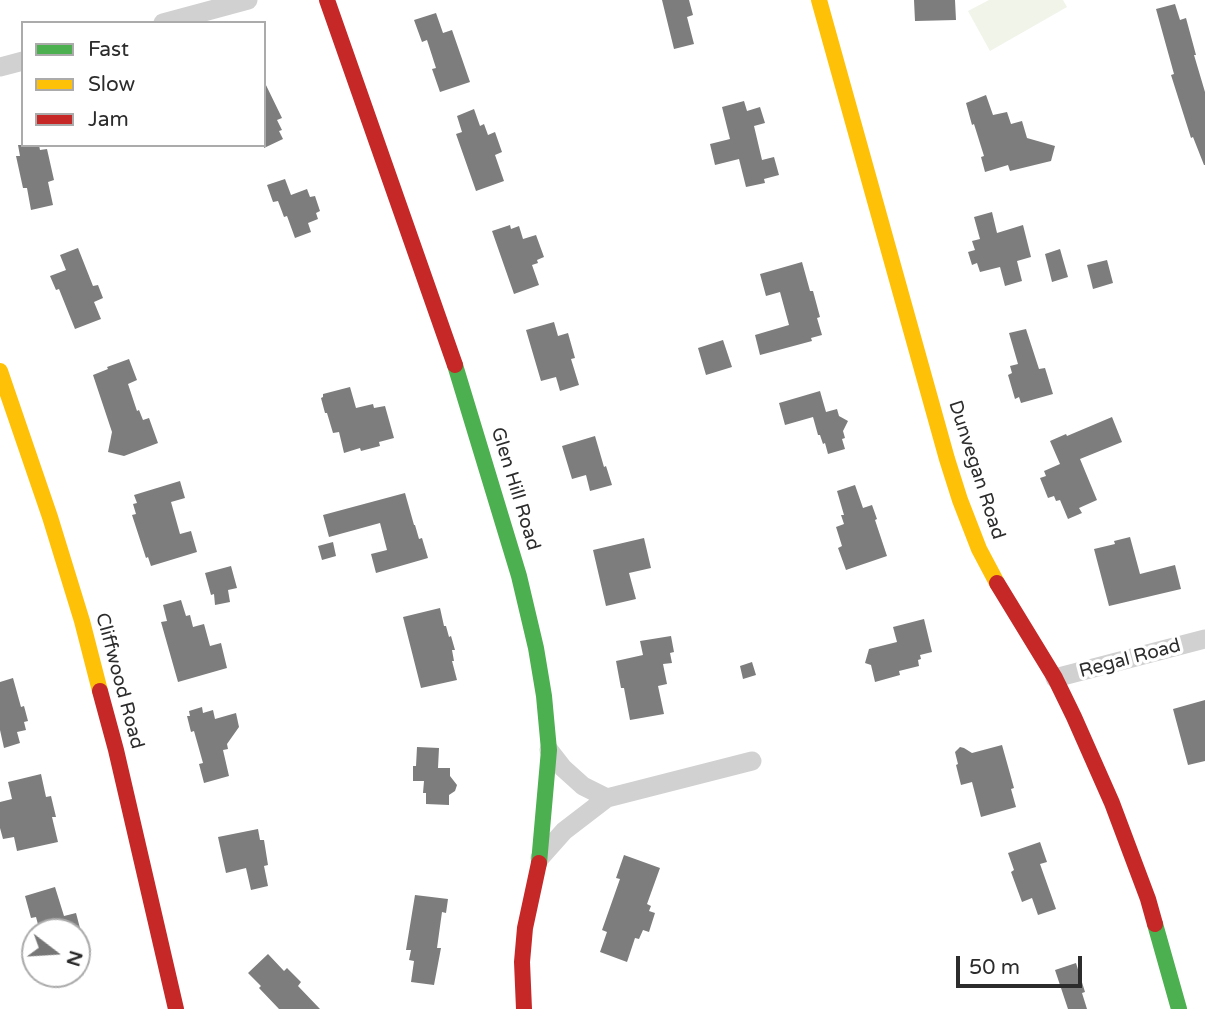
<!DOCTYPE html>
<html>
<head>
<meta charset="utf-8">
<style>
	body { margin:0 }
	#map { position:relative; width:1205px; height:1009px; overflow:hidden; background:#fff; font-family:"Varela Round",sans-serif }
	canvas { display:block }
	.legend { position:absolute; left:21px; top:21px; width:245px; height:126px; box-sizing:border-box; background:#fff; border:2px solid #ababab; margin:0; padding:9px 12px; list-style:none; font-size:21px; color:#2c2c2c }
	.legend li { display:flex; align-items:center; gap:14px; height:35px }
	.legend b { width:35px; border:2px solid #ababab }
	.north { position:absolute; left:21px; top:918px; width:70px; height:70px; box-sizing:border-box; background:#fff; border:2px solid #ababab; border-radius:50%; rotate:107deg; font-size:19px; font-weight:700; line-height:28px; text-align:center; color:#2c2c2c }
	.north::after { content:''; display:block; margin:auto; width:24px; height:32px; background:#767676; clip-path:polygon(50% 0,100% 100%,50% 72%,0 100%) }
	.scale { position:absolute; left:956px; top:956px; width:126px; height:32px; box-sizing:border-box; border:4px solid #2c2c2c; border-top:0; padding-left:9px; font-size:21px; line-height:24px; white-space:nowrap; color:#2c2c2c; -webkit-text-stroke:5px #fff; paint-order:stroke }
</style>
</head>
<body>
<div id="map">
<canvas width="1205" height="1009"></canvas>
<ul class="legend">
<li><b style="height:9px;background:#4caf50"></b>Fast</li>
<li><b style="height:9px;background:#ffc107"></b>Slow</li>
<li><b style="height:9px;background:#c62828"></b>Jam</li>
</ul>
<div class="north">N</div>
<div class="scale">50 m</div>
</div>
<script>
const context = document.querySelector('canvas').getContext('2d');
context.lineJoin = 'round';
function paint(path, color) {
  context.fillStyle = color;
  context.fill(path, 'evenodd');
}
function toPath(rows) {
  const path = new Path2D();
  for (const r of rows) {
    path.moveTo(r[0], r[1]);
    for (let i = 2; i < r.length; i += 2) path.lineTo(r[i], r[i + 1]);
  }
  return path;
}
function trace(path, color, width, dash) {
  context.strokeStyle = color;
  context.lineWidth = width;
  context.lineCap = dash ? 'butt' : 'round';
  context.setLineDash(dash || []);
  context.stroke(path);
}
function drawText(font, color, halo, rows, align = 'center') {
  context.font = font + ' "Varela Round",sans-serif';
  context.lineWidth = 7;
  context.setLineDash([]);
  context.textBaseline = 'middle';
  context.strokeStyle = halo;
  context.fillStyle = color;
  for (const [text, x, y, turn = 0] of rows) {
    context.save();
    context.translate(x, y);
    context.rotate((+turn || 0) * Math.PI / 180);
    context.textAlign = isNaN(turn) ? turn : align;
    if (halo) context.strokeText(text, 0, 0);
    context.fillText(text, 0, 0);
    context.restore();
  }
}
paint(toPath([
	[989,0,1063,0,1067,7,990,51,968,11]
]), '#f0f4e9');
paint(toPath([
	[662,0,689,0,693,15,687,17,694,44,674,49],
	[914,0,955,0,956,20,915,21],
	[1175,4,1180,20,1186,18,1196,55,1194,55,1205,92,1205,165,1204,165,1193,137,1191,138,1171,75,1174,74,1156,9],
	[436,13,443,33,452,30,470,82,440,92,432,69,436,68,427,40,422,42,414,20],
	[264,81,282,118,277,120,282,130,279,131,283,139,264,148],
	[986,95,993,115,1007,112,1011,124,1022,121,1027,138,1055,146,1051,161,1010,171,1008,165,985,172,981,157,984,156,974,124,972,125,966,103],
	[744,101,747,111,760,107,765,123,754,126,762,160,774,157,779,175,764,179,765,183,746,187,739,159,715,165,710,144,730,139,722,107],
	[474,109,480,126,484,124,488,135,495,132,502,152,495,155,504,181,476,191,456,134,462,132,457,116],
	[18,145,39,145,40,150,47,149,54,180,48,182,53,205,31,210,27,188,23,188,16,156,20,156],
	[285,179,291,195,307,189,310,197,315,196,320,211,316,213,318,219,308,223,311,232,295,238,287,216,284,217,278,201,273,202,267,185],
	[992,212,997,233,1023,225,1031,257,1017,261,1022,281,1005,286,1000,267,980,272,977,263,972,265,968,252,975,250,972,241,980,239,974,217],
	[510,225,511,229,519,226,523,239,536,235,544,257,537,260,538,263,532,265,539,285,514,294,492,231],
	[78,248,93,286,98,285,103,298,94,302,101,319,75,329,59,289,56,290,50,276,66,270,60,255],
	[1060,249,1068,277,1052,282,1045,254],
	[1107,260,1113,283,1093,289,1087,265],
	[802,262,810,291,813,291,820,317,817,318,822,335,811,338,812,341,760,355,755,335,789,325,780,292,766,296,760,274],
	[554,322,558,336,568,333,575,358,571,359,579,385,560,391,556,377,541,381,526,330],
	[1026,329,1039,369,1045,368,1053,394,1021,403,1019,397,1015,399,1008,375,1012,373,1010,366,1018,364,1009,333],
	[723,340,732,367,706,375,698,348],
	[129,359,137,380,128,384,137,411,139,410,143,420,149,418,158,443,124,456,108,452,112,432,93,375,108,369,107,367],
	[350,387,356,408,373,404,374,408,385,406,394,438,379,442,380,446,361,451,360,448,344,453,339,432,333,433,327,413,325,413,321,398,323,397,323,394],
	[820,391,826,412,837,409,839,416,848,421,843,431,845,438,842,439,845,449,828,454,825,443,823,444,820,435,818,435,813,417,785,425,779,403],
	[1112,417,1122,442,1080,459,1097,500,1079,508,1082,513,1068,519,1060,500,1056,501,1054,496,1048,498,1040,478,1046,476,1044,471,1060,464,1050,441,1066,434,1067,436],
	[595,436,604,467,606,466,612,485,590,491,586,475,572,479,562,446],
	[180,481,185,498,171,502,180,534,191,531,197,552,151,566,148,557,146,558,132,515,136,514,133,504,137,503,134,495],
	[855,485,863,508,872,505,877,519,875,520,887,556,846,570,838,548,842,546,836,527,844,524,841,515,844,515,837,491],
	[405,493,414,525,415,525,419,539,422,538,428,558,376,573,371,554,387,550,380,523,329,537,323,515],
	[1130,537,1140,574,1175,565,1181,589,1109,606,1094,549,1115,544,1114,541],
	[644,538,651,568,629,573,636,599,606,606,593,550],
	[333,542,336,556,322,560,318,546],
	[231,566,237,588,228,590,230,602,215,605,214,594,211,595,205,573],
	[181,600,186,616,190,615,193,627,204,624,210,646,221,643,227,668,178,682,161,622,167,621,163,605],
	[440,608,444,626,446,626,449,637,451,636,455,650,452,650,454,661,452,661,457,680,421,688,403,617],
	[924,619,932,652,920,655,921,659,918,660,919,666,899,671,900,675,875,682,871,665,865,663,869,649,897,642,893,627],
	[671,636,674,652,670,653,672,663,663,664,667,684,658,686,664,714,630,720,624,688,621,688,616,661,643,655,640,641],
	[752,662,756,675,743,679,740,666],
	[13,678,21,707,24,706,28,721,24,722,26,730,17,732,20,743,4,748,0,730,0,682],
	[1205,700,1205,761,1188,765,1173,709],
	[202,707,203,713,213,710,215,719,236,713,239,727,227,744,228,749,223,750,229,776,204,783,199,764,203,763,194,731,191,732,187,716,190,716,189,711],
	[1002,745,1014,788,1011,789,1016,807,981,817,972,782,961,785,956,765,958,764,955,752,960,747,964,748,972,753],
	[417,747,439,748,438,768,450,768,450,776,457,785,455,791,449,795,449,805,426,804,426,793,423,793,424,781,413,781,413,766,416,766],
	[41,774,46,797,51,796,56,817,52,817,58,842,17,851,14,837,3,839,0,828,0,802,12,799,8,782],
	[258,829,260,840,264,840,268,865,264,866,268,886,251,890,246,868,226,873,218,837],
	[1040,842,1047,862,1040,864,1056,909,1038,915,1032,898,1022,902,1011,872,1014,870,1008,853],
	[624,855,660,868,647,904,651,906,649,911,655,913,649,932,643,930,639,939,635,938,627,962,600,952,607,932,602,930,620,879,616,878],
	[55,887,64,916,76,913,81,932,40,932,36,917,31,918,25,896],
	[415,895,448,899,446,913,442,912,437,948,441,948,434,985,411,982,414,961,409,960,411,950,406,950],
	[268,954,284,971,287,968,301,982,298,986,320,1009,279,1009,259,988,261,986,248,973],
	[1076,963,1085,992,1082,993,1087,1009,1068,1009,1055,970]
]), '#7d7d7d');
trace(toPath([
	[163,23,248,0],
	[0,67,23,61],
	[1055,678,1205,639],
	[549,750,563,768,583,786,607,798],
	[540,858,564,831,607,798,752,761]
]), '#d1d1d1', 19);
trace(toPath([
	[455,365,519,576,536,648,544,696,549,750,539,863],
	[1155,924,1179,1009]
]), '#4caf50', 16);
trace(toPath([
	[819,0,947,459,960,500,979,549,997,583],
	[0,371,50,517,82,621,100,691]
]), '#ffc107', 16);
trace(toPath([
	[327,0,455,365],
	[997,583,1055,678,1074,717,1112,803,1148,899,1155,924],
	[100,691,116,750,176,1009],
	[524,1009,522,962,525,928,539,863]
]), '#c62828', 16);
drawText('19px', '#2c2c2c', '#fff', [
	["Dunvegan Road",976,470,72],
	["Glen Hill Road",515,489,73],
	["Regal Road",1130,659,-15],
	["Cliffwood Road",119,681,75]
]);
</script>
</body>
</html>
